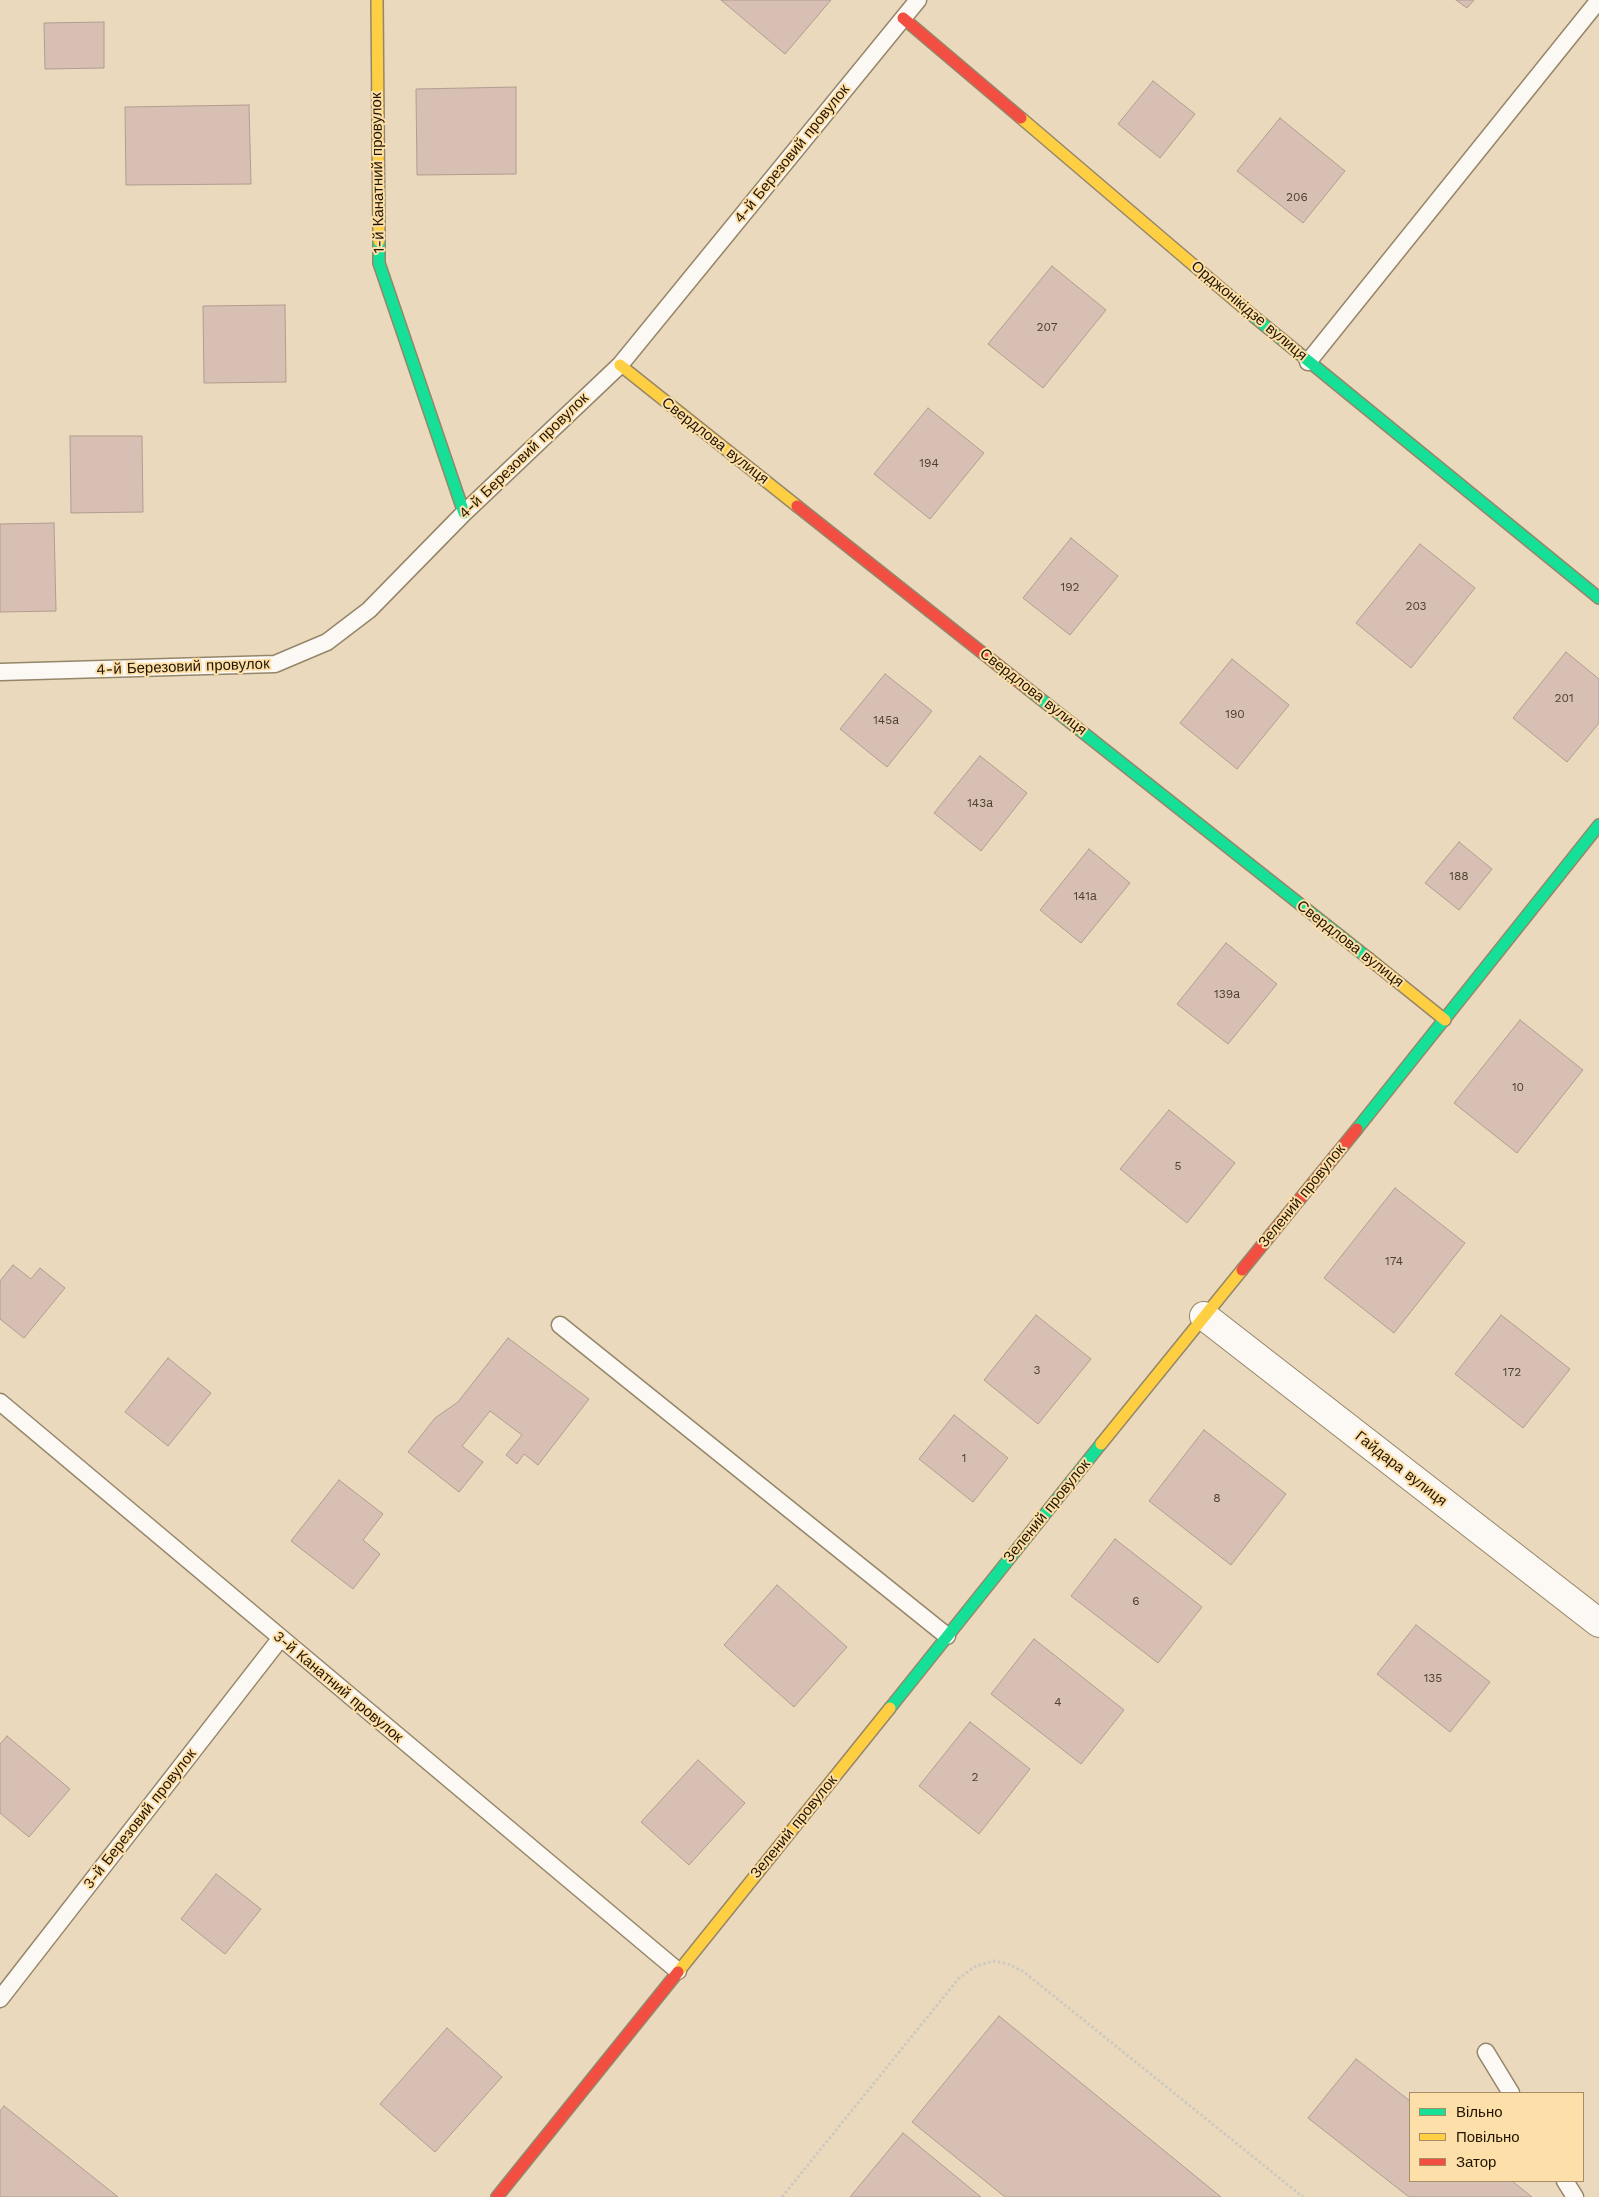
<!DOCTYPE html>
<html>
<head>
<meta charset="utf-8">
<style>
	body { margin:0 }
	#map { position:relative; width:1599px; height:2197px; overflow:hidden; background:#ead9bc; font-family:"Work Sans",sans-serif }
	canvas { display:block }
	.legend { position:absolute; left:1409px; top:2092px; width:175px; height:90px; box-sizing:border-box; background:#fddfa9; border:1px solid #a58e65; margin:0; padding:6px 9px; list-style:none; font-size:15px; color:#221500 }
	.legend li { display:flex; align-items:center; gap:10px; height:25px }
	.legend b { width:25px; border:1px solid #a58e65 }
</style>
</head>
<body>
<div id="map">
<canvas width="1599" height="2197"></canvas>
<ul class="legend">
<li><b style="height:6px;background:#16e098"></b>Вільно</li>
<li><b style="height:6px;background:#ffcf43"></b>Повільно</li>
<li><b style="height:6px;background:#f24e42"></b>Затор</li>
</ul>
</div>
<script>
const context = document.querySelector('canvas').getContext('2d');
context.lineJoin = 'round';
function paint(path, color) {
  context.fillStyle = color;
  context.fill(path, 'evenodd');
}
function toPath(rows) {
  const path = new Path2D();
  for (const r of rows) {
    path.moveTo(r[0], r[1]);
    for (let i = 2; i < r.length; i += 2) path.lineTo(r[i], r[i + 1]);
  }
  return path;
}
function trace(path, color, width, dash) {
  context.strokeStyle = color;
  context.lineWidth = width;
  context.lineCap = dash ? 'butt' : 'round';
  context.setLineDash(dash || []);
  context.stroke(path);
}
function drawText(font, color, halo, rows, align = 'center') {
  context.font = font + ' "Work Sans",sans-serif';
  context.lineWidth = 4;
  context.setLineDash([]);
  context.textBaseline = 'middle';
  context.strokeStyle = halo;
  context.fillStyle = color;
  for (const [text, x, y, turn = 0] of rows) {
    context.save();
    context.translate(x, y);
    context.rotate((+turn || 0) * Math.PI / 180);
    context.textAlign = isNaN(turn) ? turn : align;
    if (halo) context.strokeText(text, 0, 0);
    context.fillText(text, 0, 0);
    context.restore();
  }
}
const building = toPath([
	[721,0,831,0,785,54,721,0],
	[1456,0,1474,0,1467,8,1456,0],
	[104,22,104,68,45,69,44,23,104,22],
	[1153,81,1195,114,1160,158,1118,124,1153,81],
	[516,87,516,174,417,175,416,89,516,87],
	[249,105,251,184,126,185,125,107,249,105],
	[1280,118,1345,171,1303,223,1237,171,1280,118],
	[1052,266,1106,310,1043,388,988,344,1052,266],
	[285,305,286,382,204,383,203,306,285,305],
	[928,408,984,453,930,519,874,474,928,408],
	[70,436,142,436,143,512,71,513,70,436],
	[54,523,56,611,0,612,0,524,54,523],
	[1071,538,1118,576,1070,635,1023,598,1071,538],
	[1420,544,1475,588,1411,668,1356,623,1420,544],
	[1566,652,1599,679,1599,723,1567,762,1513,718,1566,652],
	[1232,659,1289,705,1237,769,1180,723,1232,659],
	[885,674,932,711,887,767,840,729,885,674],
	[980,756,1027,793,981,851,934,813,980,756],
	[1459,842,1492,869,1459,910,1425,883,1459,842],
	[1089,849,1130,883,1081,943,1040,910,1089,849],
	[1226,943,1277,984,1228,1044,1177,1004,1226,943],
	[1520,1020,1583,1070,1517,1153,1454,1103,1520,1020],
	[1169,1110,1235,1163,1187,1223,1120,1169,1169,1110],
	[1395,1188,1465,1243,1394,1333,1324,1278,1395,1188],
	[13,1265,31,1279,40,1268,65,1288,24,1338,0,1319,0,1281,13,1265],
	[1036,1315,1091,1359,1038,1424,984,1380,1036,1315],
	[1501,1315,1570,1369,1523,1428,1455,1374,1501,1315],
	[508,1338,589,1399,538,1465,524,1454,517,1464,506,1455,522,1435,490,1411,462,1446,483,1462,459,1492,408,1452,435,1418,458,1402,508,1338],
	[168,1358,211,1393,168,1446,125,1412,168,1358],
	[954,1415,1008,1458,973,1502,919,1459,954,1415],
	[1204,1430,1286,1494,1231,1565,1149,1501,1204,1430],
	[339,1480,383,1514,363,1540,380,1554,353,1589,291,1541,339,1480],
	[1115,1539,1202,1607,1158,1663,1071,1596,1115,1539],
	[777,1585,847,1647,794,1707,724,1645,777,1585],
	[1416,1625,1490,1682,1450,1732,1377,1674,1416,1625],
	[1034,1639,1124,1710,1081,1764,991,1694,1034,1639],
	[970,1722,1030,1769,979,1834,919,1786,970,1722],
	[7,1736,70,1789,29,1837,0,1813,0,1744,7,1736],
	[698,1760,745,1803,689,1865,641,1822,698,1760],
	[216,1874,261,1909,225,1954,181,1919,216,1874],
	[999,2016,1221,2197,1005,2197,912,2122,999,2016],
	[447,2028,502,2077,435,2152,380,2104,447,2028],
	[1356,2059,1410,2101,1410,2181,1512,2181,1532,2197,1409,2197,1308,2118,1356,2059],
	[4,2106,118,2197,0,2197,0,2111,4,2106],
	[903,2133,981,2197,850,2197,903,2133]
]);
paint(building, '#d7c0b3');
trace(building, '#b29c8f', 1);
const lane = toPath([
	[1308,362,1599,0],
	[0,672,275,664,327,642,369,610,464,513,620,365,918,0],
	[560,1325,947,1636],
	[0,1402,678,1971],
	[0,1999,280,1639],
	[1486,2052,1511,2093],
	[1565,2181,1575,2197]
]);
const street = toPath([
	[1204,1316,1599,1623]
]);
const fast = toPath([
	[379,241,379,263,464,513],
	[1252,315,1599,598],
	[1028,689,1368,958],
	[1357,1129,1599,825],
	[890,1708,1101,1444]
]);
const slow = toPath([
	[377,0,379,241],
	[1021,118,1252,315],
	[620,365,797,506],
	[1368,958,1445,1020],
	[1101,1444,1242,1270],
	[678,1972,890,1708]
]);
const jam = toPath([
	[903,18,1021,118],
	[797,506,1028,689],
	[1242,1270,1357,1129],
	[497,2197,678,1972]
]);
trace(lane, '#95866a', 19);
trace(street, '#95866a', 30);
trace(fast, '#95866a', 14);
trace(slow, '#95866a', 14);
trace(jam, '#95866a', 14);
trace(toPath([
	[782,2197,959,1978,976,1966,994,1961,1008,1964,1024,1972,1303,2197]
]), '#cec9c0', 3, [2.5, 2.5]);
trace(lane, '#fcf9f5', 16);
trace(street, '#fcf9f5', 28);
trace(fast, '#16e098', 11);
trace(slow, '#ffcf43', 11);
trace(jam, '#f24e42', 11);
drawText('12px', '#4f402d', null, [
	["206",1297,197],
	["207",1047,327],
	["194",929,463],
	["192",1070,587],
	["203",1416,606],
	["201",1564,698],
	["190",1235,714],
	["145а",886,720],
	["143а",980,803],
	["188",1459,876],
	["141а",1085,896],
	["139а",1227,994],
	["10",1518,1087],
	["5",1178,1166],
	["174",1394,1261],
	["3",1037,1370],
	["172",1512,1372],
	["1",964,1458],
	["8",1217,1498],
	["6",1136,1601],
	["135",1433,1678],
	["4",1058,1702],
	["2",975,1777]
]);
drawText('15px', '#221500', '#fddfa9', [
	["4-й Березовий провулок",792,154,-51],
	["1-й Канатний провулок",378,173,-91],
	["Орджонікідзе вулиця",1249,311,40],
	["Свердлова вулиця",715,441,38],
	["4-й Березовий провулок",524,456,-44],
	["4-й Березовий провулок",183,667,-2],
	["Свердлова вулиця",1033,692,38],
	["Свердлова вулиця",1350,944,38],
	["Зелений провулок",1302,1196,-51],
	["Гайдара вулиця",1401,1469,38],
	["Зелений провулок",1047,1511,-51],
	["3-й Канатний провулок",338,1687,40],
	["3-й Березовий провулок",140,1819,-52],
	["Зелений провулок",794,1827,-51]
]);
</script>
</body>
</html>
